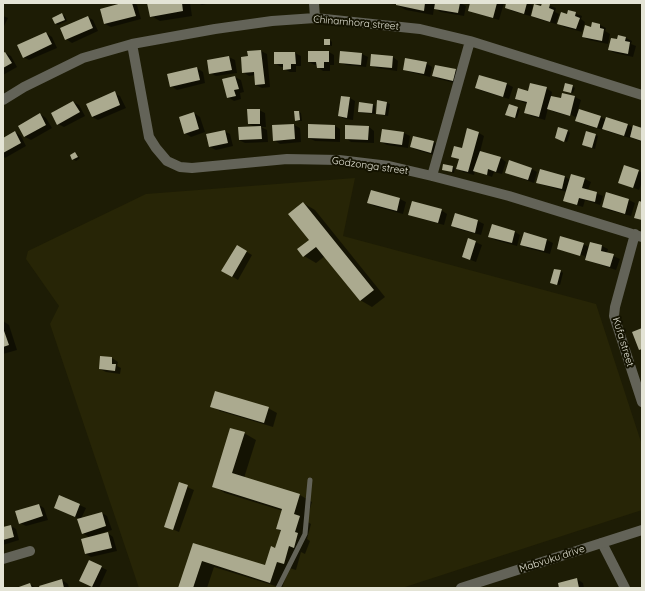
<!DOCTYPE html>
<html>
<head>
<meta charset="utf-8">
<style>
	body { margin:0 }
	#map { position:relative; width:645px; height:591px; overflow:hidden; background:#1d1c05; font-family:Quicksand,sans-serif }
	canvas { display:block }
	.frame { position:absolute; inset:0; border:4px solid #e4e4d6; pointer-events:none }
</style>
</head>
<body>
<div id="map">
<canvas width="645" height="591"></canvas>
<div class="frame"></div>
</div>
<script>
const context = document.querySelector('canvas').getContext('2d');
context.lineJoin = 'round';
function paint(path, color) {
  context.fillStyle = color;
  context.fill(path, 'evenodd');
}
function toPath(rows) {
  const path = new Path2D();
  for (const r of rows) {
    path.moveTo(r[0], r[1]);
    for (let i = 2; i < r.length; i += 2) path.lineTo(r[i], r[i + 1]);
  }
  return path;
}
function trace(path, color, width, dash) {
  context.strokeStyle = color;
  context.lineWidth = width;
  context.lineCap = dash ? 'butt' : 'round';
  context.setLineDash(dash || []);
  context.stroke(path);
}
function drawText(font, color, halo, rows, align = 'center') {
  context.font = font + ' Quicksand,sans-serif';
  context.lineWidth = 4;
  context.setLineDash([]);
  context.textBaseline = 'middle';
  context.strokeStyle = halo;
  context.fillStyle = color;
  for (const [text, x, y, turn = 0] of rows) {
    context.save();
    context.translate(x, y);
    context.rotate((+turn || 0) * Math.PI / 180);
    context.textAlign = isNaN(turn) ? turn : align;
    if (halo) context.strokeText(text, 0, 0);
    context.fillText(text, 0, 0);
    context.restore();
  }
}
paint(toPath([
	[355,178,343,236,596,304,642,445,642,510,402,588,139,588,50,324,59,306,26,259,28,251,146,194]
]), '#272506');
paint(toPath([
	[126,3,134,3,137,5,141,19,111,27,105,24],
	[148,3,190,3,192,16,160,21,151,16],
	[198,3,211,3,202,5],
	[397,3,460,3,466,6,464,16,441,12,434,8,433,15,406,10,397,5],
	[471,3,504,3,499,20,475,13,469,10],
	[507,3,529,3,533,6,530,16,512,11,506,7],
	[543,3,556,8,555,12,559,14,556,24,538,19,532,16,542,7],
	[569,11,582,16,581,19,585,22,582,32,564,27,558,23,568,15],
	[62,15,65,16,67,21,58,25,56,24],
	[3,16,8,18,3,28],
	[88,17,93,20,98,31,72,43,66,39],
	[593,23,600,25,606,28,605,31,610,34,608,44,589,40,583,37,592,28],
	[46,33,52,37,57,48,29,60,23,57],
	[619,36,626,38,632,41,631,44,636,46,633,57,615,53,609,50,618,40],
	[330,40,332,42,332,46,325,45],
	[261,51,267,54,270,87,262,88,256,85,255,75,249,76,243,72,249,57,248,52],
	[329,52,334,55,334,65,330,65,330,71,323,71,318,67,318,65,315,65,309,62],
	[5,53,11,56,17,67,3,75,3,54],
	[275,53,295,53,301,56,301,66,296,66,296,72,290,72,284,69,284,67,281,67,275,63],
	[362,54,368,57,366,67,346,65,340,62],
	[229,57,235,60,237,73,216,76,210,73,208,60],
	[393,57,398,61,397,71,377,68,371,65],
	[426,63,432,67,430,77,410,72,404,69],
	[197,68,203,72,205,83,177,90,171,86],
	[456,70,461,73,459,84,439,79,433,76],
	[480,76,507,84,513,87,509,99,482,91,476,88],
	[235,77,241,80,244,92,240,93,241,99,234,101,228,97],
	[572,86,575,88,573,93,567,92],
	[546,88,552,92,551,97,562,99,563,94,575,97,581,100,578,110,601,117,606,120,627,124,633,128,642,129,642,142,630,137,630,138,609,132,604,129,603,130,582,124,576,121,577,118,566,112,566,114,570,116,554,112,548,108,545,120,531,116,525,112,527,104,516,99,529,92],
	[114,93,120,96,126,108,98,120,92,117],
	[350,98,355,101,353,120,345,119,339,116],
	[378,101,390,104,388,116,377,114],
	[73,102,79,105,85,116,64,127,58,124],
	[373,105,375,106,375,114,362,113,359,112],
	[509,105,520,109,517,118,509,116],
	[259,110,265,113,266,127,261,127,267,130,268,142,245,143,239,140,255,127,249,124],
	[299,112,301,113,302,121,298,121,296,120],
	[194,113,200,117,205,132,191,137,185,133],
	[40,114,46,118,52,128,31,140,25,137],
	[294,125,300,128,301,142,280,144,274,140],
	[335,126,340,129,340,142,315,141,309,138],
	[369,127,374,131,374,143,351,142,346,138],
	[224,131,230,134,233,146,216,150,210,147],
	[568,131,570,133,567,142,558,139],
	[15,132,21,136,26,146,5,158,3,156,3,139],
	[587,132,598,136,595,149,583,145],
	[404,133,410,136,408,148,387,145,381,142],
	[479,133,484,136,480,152,501,158,506,162,502,174,494,172,492,177,475,170,474,175,463,172,457,169,460,160,453,156,462,149],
	[434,142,439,146,437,156,417,150,411,147],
	[75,154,80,158,76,161,73,159],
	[452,167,455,168,454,173,443,169],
	[532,169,537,172,534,183,512,175,506,172],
	[540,170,565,177,571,180,572,175,585,179,591,182,588,190,603,196,600,205,585,200,583,207,570,203,565,200,567,192,543,185,537,182],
	[639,171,642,173,642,182,639,190,620,182],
	[371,191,400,199,406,202,403,214,374,206,368,202],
	[606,194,629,200,635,203,631,216,608,210,603,206],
	[303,203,315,210,385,297,372,307,360,300,325,256,316,263,304,256,299,250,310,240],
	[441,210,447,214,444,225,415,217,410,214],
	[456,215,478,221,484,224,481,235,458,229,453,226],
	[515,232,520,235,517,246,495,240,489,236],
	[525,233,547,240,553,243,550,254,527,248,522,244],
	[469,239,482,245,476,262,463,257],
	[591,243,602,246,608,249,607,253,620,259,616,270,592,262,585,258,585,256,563,250,563,251,558,248,583,244,589,247],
	[237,246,252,255,238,280,223,271],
	[561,271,563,273,560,285,554,284],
	[3,321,9,325,17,350,3,354],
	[101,357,112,358,118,362,117,366,121,368,120,374,106,372,100,369],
	[211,406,268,408,277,413,273,427,220,411],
	[244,433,256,440,244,478,300,495,312,502,306,521,311,524,307,539,310,541,305,554,301,552,296,570,289,568,282,588,214,567,207,588,179,588,193,544,265,566,276,549,281,531,277,529,283,511,225,493,213,486],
	[180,484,194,490,179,532,165,526],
	[60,496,86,508,81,519,102,513,107,516,112,530,95,535,95,536,108,533,113,537,117,551,91,557,86,554,90,538,83,533,80,519,61,511],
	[39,505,44,508,48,520,26,526,20,523],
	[11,526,16,529,19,540,3,545,3,528],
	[101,567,107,570,99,588,95,588,86,584],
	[577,579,583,583,584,588,560,588],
	[62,580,68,584,69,588,41,588],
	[30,584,36,588,18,588]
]), '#0007');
paint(toPath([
	[122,3,132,3,136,16,104,24,100,9],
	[147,3,182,3,183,11,150,17],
	[396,3,425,3,424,11,396,5],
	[435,3,460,3,458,13,434,9],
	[470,3,497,3,493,18,468,11],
	[506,3,527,3,524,14,505,8],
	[542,3,550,4,549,8,554,10,550,22,531,16,534,4,541,6],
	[568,10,576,12,575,16,580,18,576,29,557,24,561,12,567,14],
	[62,13,65,20,55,24,52,18],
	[88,16,93,28,65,40,60,28],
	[592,22,600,24,600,28,604,29,602,41,582,37,585,25,591,27],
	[46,32,52,44,23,58,17,45],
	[618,35,626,37,625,41,630,42,628,54,608,50,611,38,617,39],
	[324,39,330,39,330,45,324,45],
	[261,50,265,84,255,85,254,72,242,73,241,57,248,56,247,51],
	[308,51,329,51,329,62,324,62,324,68,317,68,316,62,308,62],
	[340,51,362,53,361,65,339,63],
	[5,52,12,63,3,68,3,53],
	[274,52,295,52,296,64,291,64,291,69,283,70,283,64,274,64],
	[371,54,393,56,392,68,370,66],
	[229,56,232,70,209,74,207,60],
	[405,58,427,62,424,74,403,70],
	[435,65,456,69,453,81,432,76],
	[197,67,200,80,170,87,167,74],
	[479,75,507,83,503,97,475,88],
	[235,76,239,89,234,90,236,96,227,98,222,79],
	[530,83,547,87,539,117,524,113,527,102,515,99,518,88,528,91],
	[565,83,573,85,571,93,563,91],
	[115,91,120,105,92,117,86,104],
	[562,93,575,96,570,116,547,109,551,96,561,98],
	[341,96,350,97,347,118,338,116],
	[377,100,387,102,385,115,376,114],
	[73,101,80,112,57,125,51,113],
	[359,102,373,104,372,113,358,112],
	[509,104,518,107,515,118,505,115],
	[247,109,260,109,260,124,248,124],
	[579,109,601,116,597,128,575,121],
	[294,111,299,111,300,120,295,121],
	[194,112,199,129,184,134,179,117],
	[40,113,46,125,24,137,18,126],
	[606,117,628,124,624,136,602,129],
	[294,124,295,139,273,141,272,125],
	[308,124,335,125,335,139,308,138],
	[345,125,369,126,368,140,345,139],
	[633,125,642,128,642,141,630,137],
	[261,126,262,139,239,140,238,127],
	[558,127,568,130,564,142,555,138],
	[467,128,479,132,468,172,456,169,459,159,451,157,454,146,462,148],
	[382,129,404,132,402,145,380,142],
	[225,130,228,143,209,147,206,134],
	[15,131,21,143,3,153,3,138],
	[586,131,596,134,592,148,582,145],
	[413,136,434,141,431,153,410,147],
	[480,151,501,157,496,172,488,169,487,175,473,171],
	[75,152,78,157,72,160,70,155],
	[509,160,532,168,528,180,505,173],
	[443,164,453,166,452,172,442,170],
	[624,165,639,170,633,188,618,183],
	[540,169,565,176,562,189,536,183],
	[571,174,585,178,582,188,597,192,595,202,579,198,577,205,563,201],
	[371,190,400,198,397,211,367,203],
	[606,192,629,199,625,214,602,207],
	[412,201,442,209,438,223,408,215],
	[639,201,642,202,642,220,634,218],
	[303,202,374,290,360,301,316,247,303,257,297,249,309,240,288,214],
	[455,213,478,220,475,233,451,226],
	[492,224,515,231,512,243,488,237],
	[524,232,547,239,544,251,520,245],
	[560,236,584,243,580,256,557,249],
	[468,238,476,241,470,260,462,257],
	[590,242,602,245,601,251,614,254,610,267,585,260],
	[237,245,247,251,232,277,221,271],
	[554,269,561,270,557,285,550,283],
	[3,328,9,345,3,347],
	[642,328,642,349,639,350,632,332],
	[100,356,112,357,112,364,116,364,115,371,99,369],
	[215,391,269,407,264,423,210,407],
	[230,428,245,432,232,473,300,494,294,514,300,516,295,532,298,533,294,548,289,546,284,564,277,562,270,583,202,561,193,588,178,588,193,543,265,565,271,546,275,548,281,530,276,529,282,509,212,487],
	[179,482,188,485,173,530,164,527],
	[59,495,80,504,75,517,54,508],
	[39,504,43,516,19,524,15,511],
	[102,512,106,526,82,534,77,519],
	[11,525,14,537,3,540,3,527],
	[108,532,112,548,85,554,81,539],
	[89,560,102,566,92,587,79,581],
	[577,578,579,588,559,588,558,583],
	[62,579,64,588,40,588,39,586],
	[30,583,32,588,16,588]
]), '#abaa8f');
trace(toPath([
	[278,588,305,534,310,480]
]), '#636358', 5);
trace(toPath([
	[314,3,315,18],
	[132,44,149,137,156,148,167,161,180,167,192,168,287,159,339,160,389,166,432,176,509,196,642,237],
	[3,100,24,87,83,58,132,44,215,29,272,21,315,18,420,29,470,41,642,95],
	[432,176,470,41],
	[635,234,615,307,614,316,642,402],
	[602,543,625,588],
	[3,559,30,551]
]), '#636358', 10);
trace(toPath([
	[461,588,642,530]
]), '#636358', 10);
drawText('10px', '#e4e4d6', '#141300', [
	["Chinamhora street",356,23,5],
	["Godzonga street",370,166,8],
	["Kufa street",623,342,73],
	["Mabvuku drive",552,559,-18]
]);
</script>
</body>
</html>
